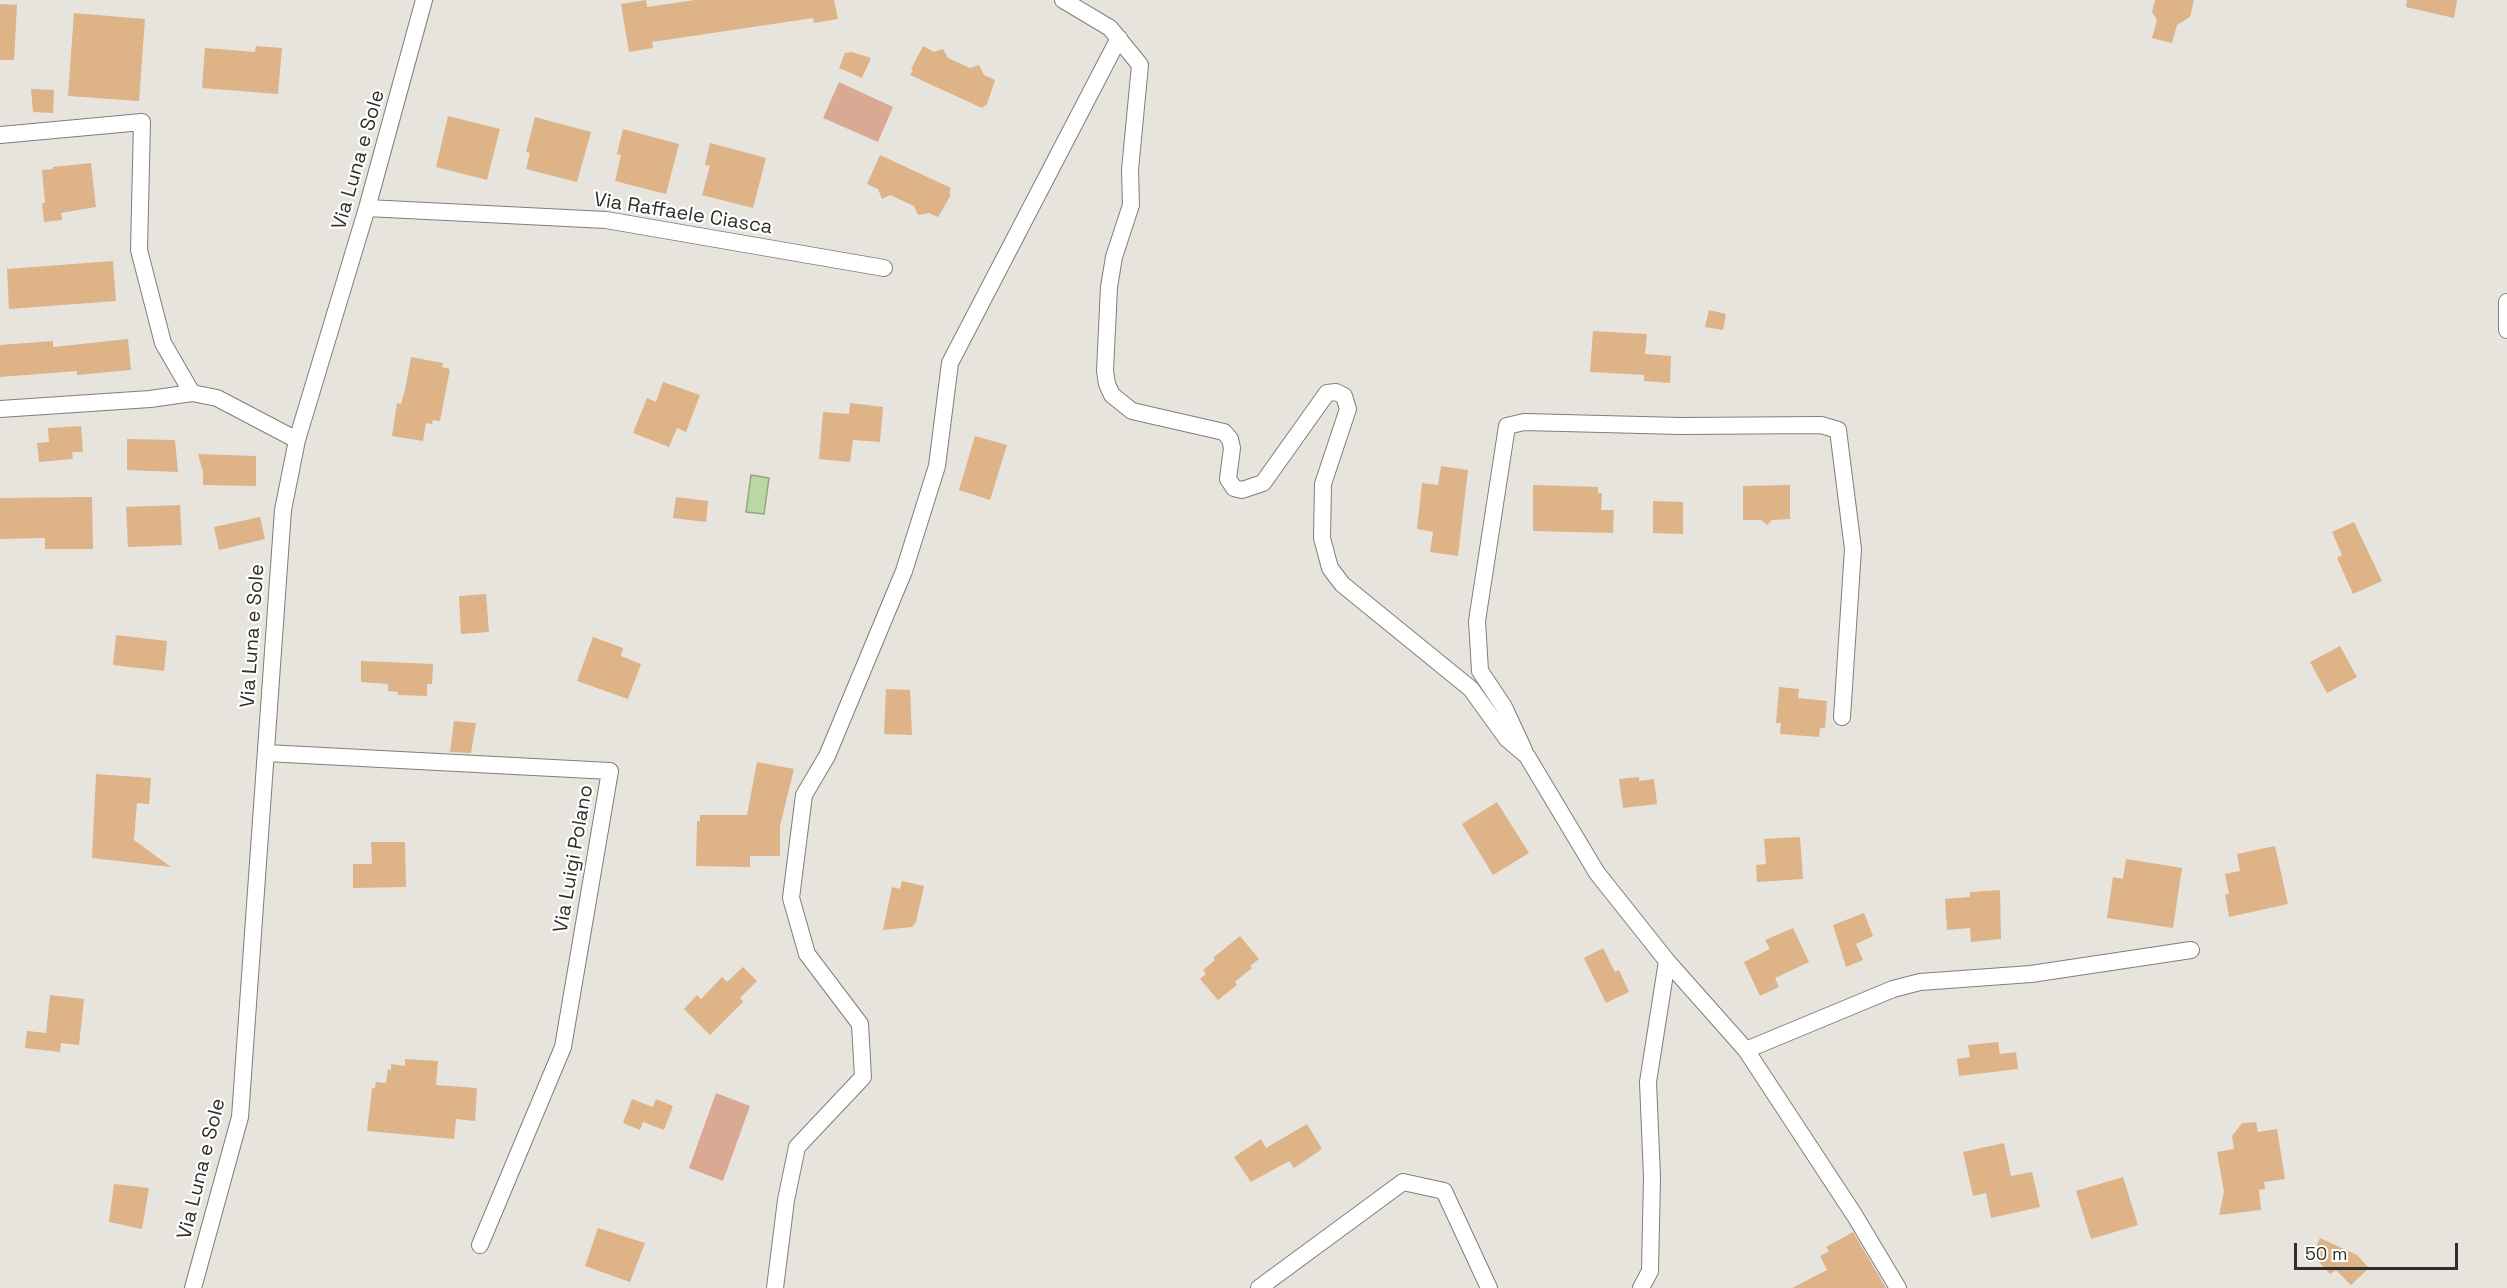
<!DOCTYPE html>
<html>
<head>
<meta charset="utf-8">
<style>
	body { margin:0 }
	#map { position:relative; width:2507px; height:1288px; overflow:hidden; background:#e7e4de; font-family:"Space Grotesk",sans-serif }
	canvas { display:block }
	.scale { position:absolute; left:2294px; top:1243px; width:164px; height:27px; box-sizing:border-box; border:3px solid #2f2e2b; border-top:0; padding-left:8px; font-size:18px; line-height:21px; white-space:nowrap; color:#2f2e2b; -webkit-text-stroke:4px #fff; paint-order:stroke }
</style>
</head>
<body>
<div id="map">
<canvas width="2507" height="1288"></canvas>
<div class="scale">50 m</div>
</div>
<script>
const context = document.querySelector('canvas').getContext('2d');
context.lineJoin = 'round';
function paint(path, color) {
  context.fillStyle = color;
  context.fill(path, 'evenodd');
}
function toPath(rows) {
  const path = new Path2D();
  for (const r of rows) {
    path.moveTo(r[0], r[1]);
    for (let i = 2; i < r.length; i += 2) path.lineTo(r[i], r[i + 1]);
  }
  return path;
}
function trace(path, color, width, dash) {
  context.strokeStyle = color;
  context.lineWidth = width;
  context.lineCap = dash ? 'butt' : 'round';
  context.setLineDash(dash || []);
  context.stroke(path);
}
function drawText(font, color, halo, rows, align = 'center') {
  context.font = font + ' "Space Grotesk",sans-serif';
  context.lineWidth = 4.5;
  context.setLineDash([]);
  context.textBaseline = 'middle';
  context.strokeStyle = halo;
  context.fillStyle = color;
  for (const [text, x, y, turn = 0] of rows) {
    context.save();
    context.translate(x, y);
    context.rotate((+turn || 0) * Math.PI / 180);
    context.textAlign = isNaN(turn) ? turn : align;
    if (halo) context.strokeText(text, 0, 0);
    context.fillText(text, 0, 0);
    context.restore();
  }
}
paint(toPath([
	[839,82,893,107,878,142,823,118],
	[716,1093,750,1106,723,1181,689,1168]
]), '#d9a993');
const water = toPath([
	[751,475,769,478,764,514,746,512,751,475]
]);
paint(water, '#bbd8a4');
trace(water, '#91a580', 1.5);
paint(toPath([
	[646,0,647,7,695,0,834,0,838,19,814,23,813,18,652,42,653,48,629,52,621,4],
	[2155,0,2194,0,2190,17,2177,25,2172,43,2152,38,2157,20,2152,12],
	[2407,0,2457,0,2454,18,2406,7],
	[0,4,17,5,14,60,0,60],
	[74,13,145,19,139,101,68,96],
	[256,46,282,48,278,94,202,88,205,48,255,52],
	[923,46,934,52,943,49,948,58,970,68,979,65,984,75,995,80,987,104,982,108,910,75,913,70,911,69],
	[852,52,871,58,862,78,839,68,845,53],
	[31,89,54,90,53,113,33,112],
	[448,116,500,129,487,180,436,167],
	[535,117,591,132,577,182,526,169,530,153,526,152],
	[623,129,679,144,666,194,615,181,621,155,617,154],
	[710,143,766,158,753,208,702,195,710,166,705,165],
	[880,155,951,188,949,194,951,195,938,217,929,213,918,215,914,206,890,195,882,199,878,189,867,184],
	[91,163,96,207,61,213,62,220,44,222,42,203,45,203,42,170,53,169,53,167],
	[113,261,116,301,9,309,7,269],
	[1709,310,1726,314,1723,330,1705,327],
	[1593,331,1647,334,1645,354,1671,356,1670,383,1644,381,1644,375,1590,372],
	[128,339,131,370,77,375,77,371,0,377,0,345,53,341,53,347],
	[411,357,443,363,442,367,450,369,440,421,433,420,432,424,426,423,423,441,392,436,397,403,401,404,405,390],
	[663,382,700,395,686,432,677,428,669,447,633,433,647,398,656,402],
	[850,403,883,407,880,442,853,440,850,462,819,459,823,412,849,414],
	[81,426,83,452,72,452,73,459,39,462,37,443,49,442,48,428],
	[975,436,1007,445,990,500,959,490],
	[127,439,175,440,178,472,127,470],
	[198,454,256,456,256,486,203,485,203,472],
	[1441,466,1468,470,1458,556,1430,552,1433,532,1417,529,1422,483,1438,485],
	[1533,485,1598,487,1598,493,1602,493,1601,510,1614,510,1613,533,1533,531],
	[1790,485,1790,519,1772,520,1767,525,1761,520,1743,520,1743,486],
	[92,497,93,549,45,549,45,538,0,539,0,498],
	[676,497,708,501,706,522,673,518],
	[1653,501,1683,502,1683,534,1653,533],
	[180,505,182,545,128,547,126,507],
	[260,517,265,539,219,550,214,527],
	[2354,522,2382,581,2353,594,2337,558,2342,555,2332,532],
	[486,594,489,632,461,634,459,596],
	[116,635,167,641,164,671,113,665],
	[593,637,623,648,621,656,641,664,628,699,577,681],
	[2340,646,2357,677,2327,693,2310,662],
	[361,661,433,664,432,684,427,684,427,696,398,695,398,692,388,691,388,684,361,682],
	[1779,687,1799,689,1798,698,1827,701,1825,728,1820,728,1819,737,1780,734,1781,723,1776,723],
	[886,689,910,690,912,735,884,734],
	[454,721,476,723,471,753,450,752],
	[757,762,794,769,780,826,780,856,750,856,750,867,696,866,697,821,700,821,700,815,747,815],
	[96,774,151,778,149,804,137,803,134,840,171,867,92,858],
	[1639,777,1639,781,1654,779,1657,804,1623,808,1619,779],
	[1497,802,1529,853,1493,875,1462,824],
	[1800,837,1803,879,1757,882,1756,865,1766,864,1764,839],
	[371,842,405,842,406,887,353,888,353,864,372,864],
	[2275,846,2288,904,2229,917,2225,894,2229,894,2225,874,2240,871,2237,854],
	[2126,859,2182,868,2173,928,2107,918,2113,877,2123,879],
	[902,881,924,886,916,922,912,927,883,930,892,887,900,889],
	[2000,890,2001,939,1971,942,1970,928,1947,930,1945,899,1970,897,1970,892],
	[1864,913,1873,936,1856,944,1863,960,1846,967,1833,925],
	[1793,928,1809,962,1775,978,1779,987,1760,996,1744,962,1770,949,1765,940],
	[1240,936,1259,959,1250,966,1252,968,1235,982,1237,985,1218,1000,1200,979,1206,974,1203,970,1215,960,1213,958],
	[1603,948,1615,972,1619,970,1629,992,1606,1003,1584,958],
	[743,967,757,981,740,998,743,1002,710,1035,684,1009,697,995,701,999,722,977,727,982],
	[50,995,84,999,79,1045,61,1043,60,1052,25,1048,27,1031,46,1033],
	[1998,1042,2000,1054,2016,1052,2018,1069,1959,1076,1957,1059,1970,1057,1968,1045],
	[405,1059,438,1061,436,1085,477,1088,475,1121,456,1119,454,1139,367,1131,372,1088,375,1088,376,1082,386,1083,388,1069,391,1070,391,1064,405,1066],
	[632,1099,653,1107,656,1099,673,1106,664,1130,643,1122,640,1130,623,1123],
	[2256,1122,2258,1132,2277,1129,2285,1179,2264,1182,2265,1189,2259,1190,2261,1210,2219,1215,2224,1192,2217,1152,2234,1149,2232,1136,2242,1123],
	[1307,1124,1322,1149,1294,1168,1289,1161,1251,1182,1234,1157,1261,1139,1266,1148],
	[2004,1143,2011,1176,2032,1172,2040,1207,1991,1218,1986,1193,1973,1196,1963,1152],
	[2123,1177,2138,1225,2091,1239,2076,1191],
	[114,1184,149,1188,142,1229,109,1222],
	[598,1228,645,1243,630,1282,585,1266],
	[1853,1232,1886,1288,1792,1288,1827,1270,1820,1256,1829,1251,1826,1247],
	[2320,1238,2357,1255,2369,1268,2351,1285,2336,1270,2330,1274,2312,1255]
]), '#ddb387');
const minor = toPath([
	[1063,0,1110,28,1140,65,1130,170,1131,205,1114,257,1109,287,1105,371,1107,384,1112,395,1132,411,1224,432,1230,439,1232,448,1228,479,1234,488,1242,490,1263,483,1327,393,1336,392,1344,396,1348,409,1323,484,1322,538,1330,568,1342,584,1471,689,1507,739,1527,756,1597,873,1667,961,1746,1050,1855,1216,1898,1288],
	[0,135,142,122,139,250,163,343,192,393],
	[367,208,606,220,884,268],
	[2507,302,2507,330],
	[0,409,150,399,192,393,217,398,297,440],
	[1524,750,1504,707,1480,671,1477,621,1507,426,1524,422,1680,426,1821,425,1838,430,1853,549,1842,717],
	[266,753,610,771,563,1047,480,1245],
	[1746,1050,1893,989,1920,982,2031,974,2191,950],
	[193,1288,240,1117,283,510,297,440,367,208,424,0],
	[775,1288,786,1200,797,1147,863,1077,860,1024,807,954,791,898,804,795,827,756,904,571,937,466,950,363,1119,38],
	[1259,1288,1403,1182,1444,1191,1489,1288],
	[1641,1288,1650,1271,1652,1177,1648,1082,1667,961]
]);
trace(minor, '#807e78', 18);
trace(minor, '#fff', 16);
drawText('20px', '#2f2e2b', '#fff', [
	["Via Luna e Sole",359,160,-74],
	["Via Raffaele Ciasca",683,214,9],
	["Via Luna e Sole",253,636,-86],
	["Via Luigi Polano",574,859,-80],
	["Via Luna e Sole",202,1169,-76]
]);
</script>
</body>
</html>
